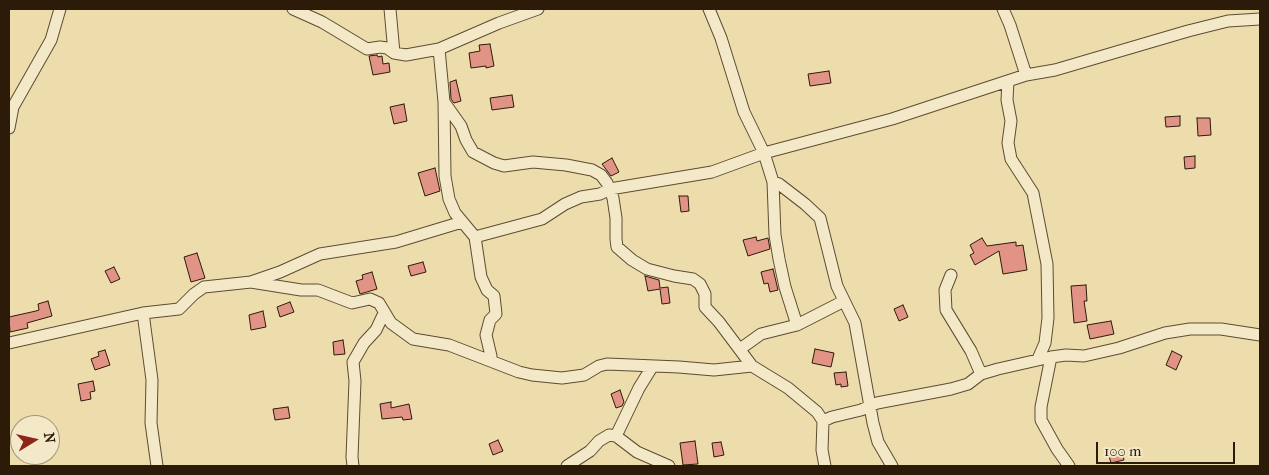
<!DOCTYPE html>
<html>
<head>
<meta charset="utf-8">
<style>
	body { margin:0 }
	#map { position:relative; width:1269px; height:475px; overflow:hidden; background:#edddac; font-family:"IM FELL French Canon",serif }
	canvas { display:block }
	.frame { position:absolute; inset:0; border:10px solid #2d1b09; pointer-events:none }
	.north { position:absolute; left:10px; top:415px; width:50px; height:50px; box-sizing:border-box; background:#f3e9c9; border:1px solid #a4977c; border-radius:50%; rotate:81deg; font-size:14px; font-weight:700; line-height:20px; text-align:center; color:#2d1b09 }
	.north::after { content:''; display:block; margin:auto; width:18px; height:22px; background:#8f2418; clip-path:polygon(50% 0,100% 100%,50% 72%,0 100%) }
	.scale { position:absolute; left:1096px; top:442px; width:139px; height:22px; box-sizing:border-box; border:2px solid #2d1b09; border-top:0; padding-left:6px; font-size:15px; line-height:18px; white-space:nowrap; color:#2d1b09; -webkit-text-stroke:4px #f3e9c9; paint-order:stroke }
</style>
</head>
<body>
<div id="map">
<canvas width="1269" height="475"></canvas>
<div class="frame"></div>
<div class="north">N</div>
<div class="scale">100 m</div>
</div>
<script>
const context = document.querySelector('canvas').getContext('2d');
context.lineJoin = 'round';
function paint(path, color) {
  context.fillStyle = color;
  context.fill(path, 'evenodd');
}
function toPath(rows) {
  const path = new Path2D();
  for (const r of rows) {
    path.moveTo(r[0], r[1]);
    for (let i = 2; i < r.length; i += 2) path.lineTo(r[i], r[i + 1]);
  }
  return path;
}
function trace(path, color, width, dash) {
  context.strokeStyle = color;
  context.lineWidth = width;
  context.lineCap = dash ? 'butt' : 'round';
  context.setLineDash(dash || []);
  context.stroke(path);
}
const building = toPath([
	[490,44,494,66,486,68,486,66,471,68,469,53,480,51,479,45,490,44],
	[377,55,378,57,382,56,383,64,389,63,390,72,373,75,369,56,377,55],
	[829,71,831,83,810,86,808,74,829,71],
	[456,80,461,101,454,103,451,99,450,82,456,80],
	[512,95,514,107,492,110,490,98,512,95],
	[404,104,407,121,394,124,390,107,404,104],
	[1180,116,1180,126,1166,127,1165,117,1180,116],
	[1197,118,1210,118,1211,135,1198,136,1197,118],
	[1195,156,1195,168,1185,169,1184,157,1195,156],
	[612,158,619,172,611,176,602,164,612,158],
	[435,168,440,191,425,196,418,173,435,168],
	[679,196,688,196,689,211,681,212,679,196],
	[756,237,757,241,768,238,770,249,748,256,743,240,756,237],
	[982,238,987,246,1016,242,1016,246,1023,245,1027,270,1003,274,999,251,975,265,970,255,974,253,970,245,982,238],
	[197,253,205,278,191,282,184,257,197,253],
	[423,262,426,272,411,276,408,266,423,262],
	[114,267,120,279,111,283,105,271,114,267],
	[773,269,778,290,770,292,768,283,764,284,761,272,773,269],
	[372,272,377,289,360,294,356,281,363,279,362,275,372,272],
	[645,276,659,280,660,288,668,287,670,303,662,304,660,289,648,291,645,276],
	[1086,285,1087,301,1084,301,1087,321,1074,323,1071,286,1086,285],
	[48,301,52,316,27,323,28,328,10,332,9,317,36,311,39,310,38,304,48,301],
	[290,302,294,312,280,317,277,307,290,302],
	[903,305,908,317,899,321,894,309,903,305],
	[263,311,266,327,251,330,249,315,263,311],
	[1111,321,1114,334,1090,339,1087,325,1111,321],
	[343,340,345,354,334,355,333,342,343,340],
	[815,349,834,353,831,367,812,363,815,349],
	[105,350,110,365,95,370,91,359,99,356,98,352,105,350],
	[1172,351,1182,356,1176,370,1166,365,1172,351],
	[846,372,848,386,841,387,841,384,836,385,834,373,846,372],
	[93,381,95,391,90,392,91,399,81,401,78,384,93,381],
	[620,390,624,402,622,406,616,408,611,394,620,390],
	[391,402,391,408,409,404,412,419,403,420,402,417,382,419,380,404,391,402],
	[288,407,290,418,275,420,273,409,288,407],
	[498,440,503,451,493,455,489,444,498,440],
	[695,441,698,464,683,465,680,443,695,441],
	[721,442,724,455,714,457,712,443,721,442],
	[1122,450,1124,460,1111,463,1108,453,1122,450]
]);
paint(building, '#e19385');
trace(building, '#2d1b09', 1);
const minor = toPath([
	[293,9,322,22,367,49,380,47,387,48,394,53,406,55,439,49,499,23,538,9],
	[390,9,394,53],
	[709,9,721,38,744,112,764,153,892,119,1026,75,1055,70,1188,31,1228,21,1260,19],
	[1003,9,1010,25,1026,75],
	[439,49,444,102,461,126,466,140,473,152,494,163,504,166,533,162,566,165,592,170,601,175,607,183,613,198,616,218,616,239,617,247,632,260,647,269,674,276,693,279,700,284,705,294,705,307,719,322,752,366,788,388,817,412,823,421,822,450,825,466],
	[1008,81,1007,100,1011,121,1008,143,1011,159,1033,193,1047,264,1048,318,1045,343,1038,359],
	[444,102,445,176,449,199,455,213,475,237,481,277,487,290,494,296,496,314,490,320,486,335,491,356,490,360],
	[9,128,13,107,51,40,60,9],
	[773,182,779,184,805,204,820,218,837,286,855,323,873,423,878,442,892,466],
	[475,237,542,219,565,204,581,197,600,194,610,189,712,172,764,153,773,182,775,235,779,259,785,287,797,325],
	[951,275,945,290,946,310,971,351,981,374],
	[251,282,301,290,318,290,352,303,370,299,379,303,391,323,413,339,449,345,519,372,532,375,562,378,584,375,599,366,607,364,679,367,714,370,752,366],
	[143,313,152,380,151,423,157,466],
	[9,343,143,313,179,309,194,294,204,287,251,282,280,272,320,254,396,242,462,222],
	[740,349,761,334,797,325,844,301],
	[1051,357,1041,407,1041,420,1057,449,1069,466],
	[823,421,832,417,861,410,877,403,951,389,968,384,981,374,998,369,1051,357,1066,355,1084,356,1119,348,1165,333,1190,329,1221,329,1260,335],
	[616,436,639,388,652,367],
	[353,466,352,457,355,381,353,362,364,343,376,330,384,313],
	[567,466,590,451,599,441,609,435,616,436,637,452,669,466]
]);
trace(minor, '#5d4c32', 13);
trace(minor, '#f3e9c9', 11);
</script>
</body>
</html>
